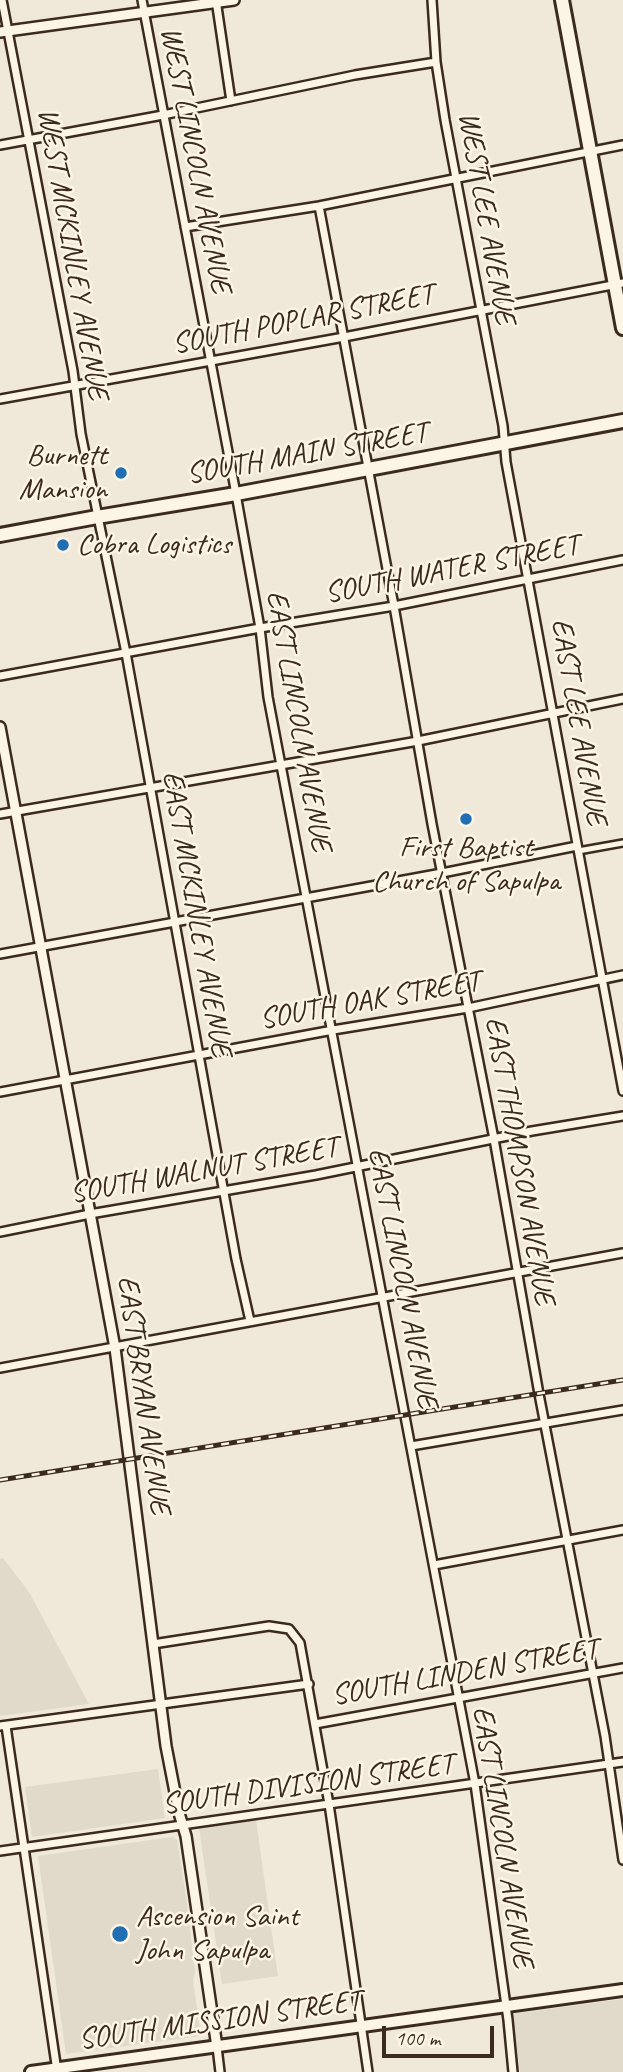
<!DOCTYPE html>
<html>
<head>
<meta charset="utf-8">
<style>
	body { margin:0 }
	#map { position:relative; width:623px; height:2072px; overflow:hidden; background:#f0e9d9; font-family:Caveat,sans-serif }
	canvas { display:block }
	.scale { position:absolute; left:382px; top:2026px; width:112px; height:32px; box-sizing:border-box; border:4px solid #3b2a1e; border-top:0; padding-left:9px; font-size:21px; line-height:24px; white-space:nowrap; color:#3b2a1e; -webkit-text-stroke:5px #fcf5e5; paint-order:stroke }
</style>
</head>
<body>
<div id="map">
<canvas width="623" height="2072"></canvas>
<div class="scale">100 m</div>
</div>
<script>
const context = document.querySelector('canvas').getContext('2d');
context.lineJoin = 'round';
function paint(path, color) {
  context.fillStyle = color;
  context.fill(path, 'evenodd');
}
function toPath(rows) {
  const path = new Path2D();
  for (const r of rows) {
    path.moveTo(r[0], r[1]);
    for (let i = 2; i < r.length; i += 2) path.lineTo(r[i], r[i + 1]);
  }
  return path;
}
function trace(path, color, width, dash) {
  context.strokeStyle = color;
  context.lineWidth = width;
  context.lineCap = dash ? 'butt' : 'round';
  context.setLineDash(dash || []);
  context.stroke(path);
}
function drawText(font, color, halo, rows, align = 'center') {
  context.font = font + ' Caveat,sans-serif';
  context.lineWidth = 5;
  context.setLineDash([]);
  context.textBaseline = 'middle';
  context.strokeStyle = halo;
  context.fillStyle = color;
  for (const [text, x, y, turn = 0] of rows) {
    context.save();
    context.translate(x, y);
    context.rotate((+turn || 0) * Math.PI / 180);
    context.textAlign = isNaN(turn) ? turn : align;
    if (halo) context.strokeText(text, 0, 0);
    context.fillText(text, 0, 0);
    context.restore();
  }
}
paint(toPath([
	[3,1558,29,1592,89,1704,0,1716,0,1559],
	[158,1769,165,1818,32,1837,25,1787],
	[256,1820,278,1976,222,1984,199,1828],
	[172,1837,177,1840,186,1896,195,1971,193,1981,201,2036,66,2054,38,1856],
	[623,1999,623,2072,520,2072,512,2014]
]), '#e1d9c9');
const pedestrian = toPath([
	[578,851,623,843]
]);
const minor = toPath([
	[2,0,73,371,81,434,126,653,236,1259,250,1321],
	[142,0,236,494,260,628,268,697,475,1784,508,2020,513,2072],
	[216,0,231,101],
	[432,0,436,62,445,120,503,426,506,462,623,1091],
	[0,145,163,115,355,75,436,62],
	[319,206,394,606,432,824,494,1139,539,1394,605,1736,623,1860],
	[185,227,319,206,623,145],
	[0,399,344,337,623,283],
	[0,676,260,628,394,606,623,560],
	[0,814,418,741,623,699],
	[0,954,442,873,577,846],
	[0,1092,333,1030,468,1008,623,975],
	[0,1232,90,1214,316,1175,532,1131,623,1116],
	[0,1368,623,1253],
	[411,1446,623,1410],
	[434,1565,623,1530],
	[153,1644,269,1626,289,1629,300,1643,329,1804,368,2072],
	[315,1724,623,1668],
	[0,1726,309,1684],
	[6,1726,57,2071],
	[0,1851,623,1762],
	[217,2047,220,2072]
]);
const tertiary = toPath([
	[0,32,234,0],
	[0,727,115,1348,166,1746,179,1813,186,1836,217,2047]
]);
const secondary = toPath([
	[31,2072,623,1990]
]);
const primary = toPath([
	[562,0,623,328],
	[0,535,97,517,236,494,623,421]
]);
trace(pedestrian, '#3b2a1e', 10);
trace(minor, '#3b2a1e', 12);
trace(tertiary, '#3b2a1e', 14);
trace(secondary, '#3b2a1e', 16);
trace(primary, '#3b2a1e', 18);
trace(pedestrian, '#fcf5e5', 5);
trace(minor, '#fcf5e5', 7);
trace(tertiary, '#fcf5e5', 9);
trace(secondary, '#fcf5e5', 10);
trace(primary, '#fcf5e5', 12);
const rail = toPath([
	[0,1480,623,1380]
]);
trace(rail, '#3b2a1e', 5);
trace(rail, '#fcf5e5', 2.5, [8]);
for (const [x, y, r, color] of [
	[121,473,7,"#1f6fb2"],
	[63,545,7,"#1f6fb2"],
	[466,819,7,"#1f6fb2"],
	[120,1934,9,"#1f6fb2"]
]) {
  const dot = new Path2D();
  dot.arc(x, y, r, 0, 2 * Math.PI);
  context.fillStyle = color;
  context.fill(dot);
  trace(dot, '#fcf5e5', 2.5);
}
drawText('30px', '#3b2a1e', '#fcf5e5', [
	["WEST LINCOLN AVENUE",195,160,79],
	["WEST LEE AVENUE",486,218,80],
	["WEST MCKINLEY AVENUE",72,254,80],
	["SOUTH POPLAR STREET",303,320,-11],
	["SOUTH MAIN STREET",307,454,-10],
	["SOUTH WATER STREET",452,570,-11],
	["EAST LINCOLN AVENUE",298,721,80],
	["EAST LEE AVENUE",578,722,80],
	["EAST MCKINLEY AVENUE",196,914,80],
	["SOUTH OAK STREET",370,1001,-10],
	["EAST THOMPSON AVENUE",519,1161,80],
	["SOUTH WALNUT STREET",204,1171,-10],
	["EAST LINCOLN AVENUE",402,1278,79],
	["EAST BRYAN AVENUE",143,1395,82],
	["SOUTH LINDEN STREET",465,1673,-10],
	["SOUTH DIVISION STREET",308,1785,-8],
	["EAST LINCOLN AVENUE",502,1837,81],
	["SOUTH MISSION STREET",220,2021,-8]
]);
drawText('30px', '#3b2a1e', '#fcf5e5', [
	["Burnett",107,456,"right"],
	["Mansion",107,490,"right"],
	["Cobra Logistics",77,545],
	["First Baptist",466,848,"center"],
	["Church of Sapulpa",466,882,"center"],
	["Ascension Saint",136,1917],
	["John Sapulpa",136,1951]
], 'left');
</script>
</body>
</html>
